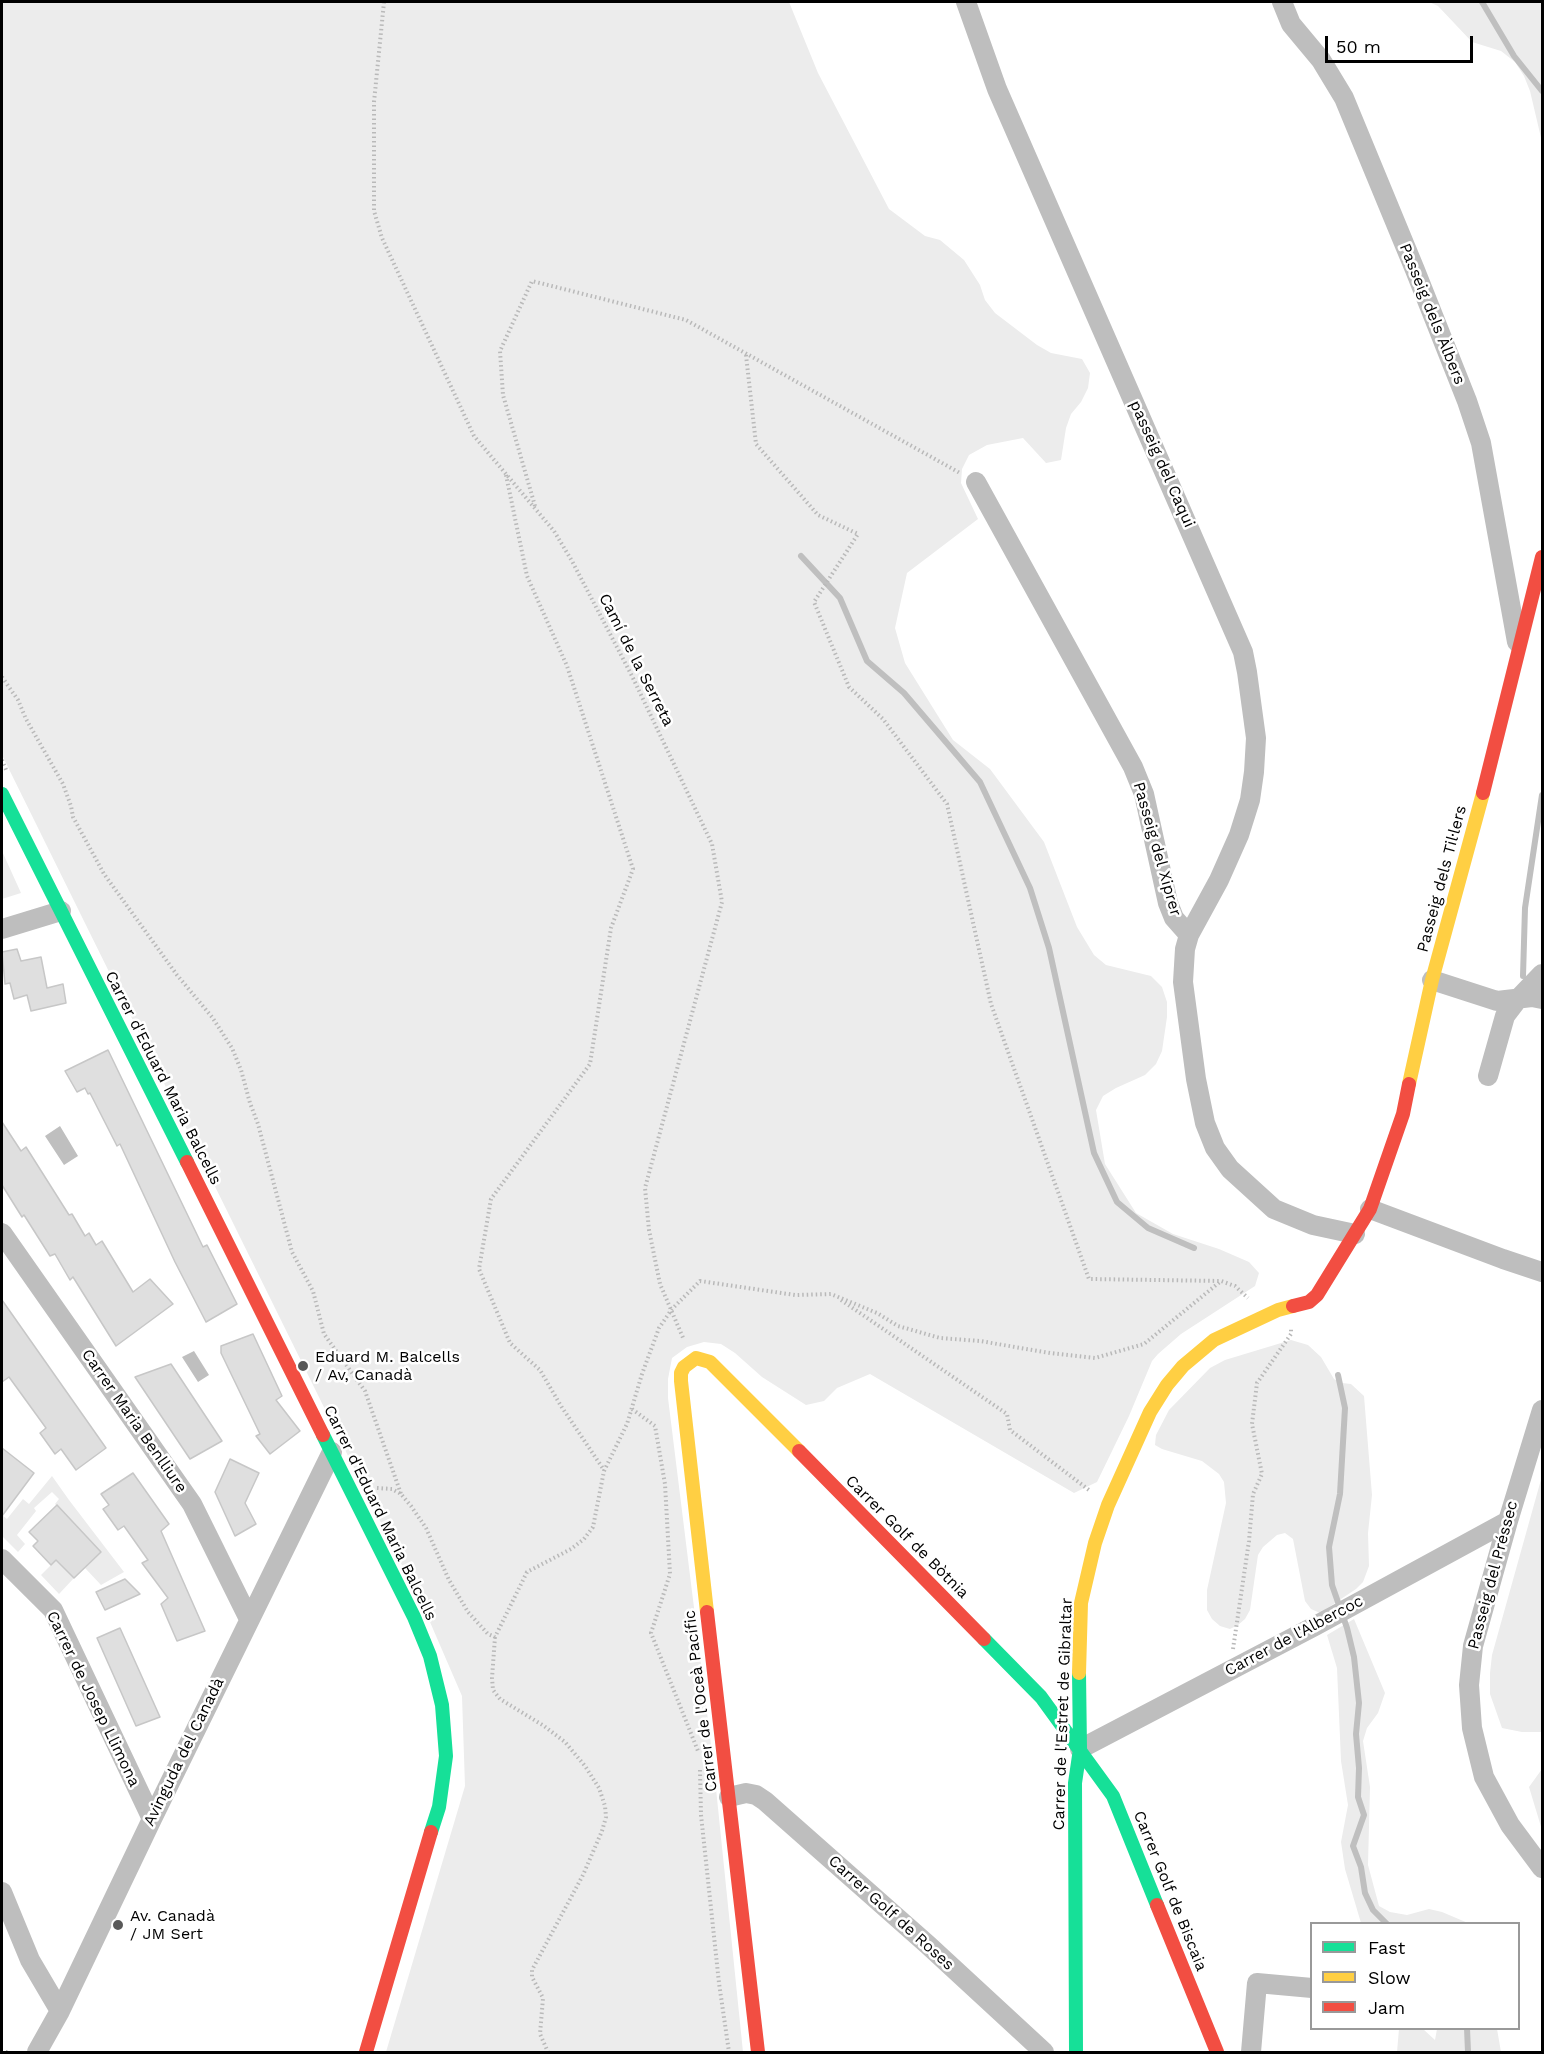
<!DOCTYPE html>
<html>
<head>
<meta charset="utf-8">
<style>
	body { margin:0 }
	#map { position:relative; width:1544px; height:2054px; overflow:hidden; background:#fff; font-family:"Work Sans",sans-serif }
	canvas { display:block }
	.frame { position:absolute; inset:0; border:3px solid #000; pointer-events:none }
	.legend { position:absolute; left:1310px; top:1922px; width:210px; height:108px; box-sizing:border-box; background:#fff; border:2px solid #999; margin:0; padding:8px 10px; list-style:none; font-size:18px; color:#000 }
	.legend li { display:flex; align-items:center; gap:12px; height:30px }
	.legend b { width:30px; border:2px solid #999 }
	.scale { position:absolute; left:1325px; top:36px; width:148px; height:27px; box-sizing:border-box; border:3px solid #000; border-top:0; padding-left:8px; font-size:18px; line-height:21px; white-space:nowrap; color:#000; -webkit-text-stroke:4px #fff; paint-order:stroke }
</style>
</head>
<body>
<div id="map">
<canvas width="1544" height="2054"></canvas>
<div class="frame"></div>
<ul class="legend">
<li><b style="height:8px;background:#16e098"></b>Fast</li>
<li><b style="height:8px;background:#ffcf43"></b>Slow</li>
<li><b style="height:8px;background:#f24e42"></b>Jam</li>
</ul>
<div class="scale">50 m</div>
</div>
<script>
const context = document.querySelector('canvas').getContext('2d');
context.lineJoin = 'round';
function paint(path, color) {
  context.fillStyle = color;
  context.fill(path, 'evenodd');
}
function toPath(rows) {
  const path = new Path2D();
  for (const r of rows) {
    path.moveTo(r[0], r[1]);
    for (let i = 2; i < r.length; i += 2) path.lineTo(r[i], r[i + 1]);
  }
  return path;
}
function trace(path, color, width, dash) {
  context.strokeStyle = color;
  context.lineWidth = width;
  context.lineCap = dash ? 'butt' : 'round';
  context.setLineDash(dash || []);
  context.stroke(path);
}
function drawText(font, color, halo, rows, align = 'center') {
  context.font = font + ' "Work Sans",sans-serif';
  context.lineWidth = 5;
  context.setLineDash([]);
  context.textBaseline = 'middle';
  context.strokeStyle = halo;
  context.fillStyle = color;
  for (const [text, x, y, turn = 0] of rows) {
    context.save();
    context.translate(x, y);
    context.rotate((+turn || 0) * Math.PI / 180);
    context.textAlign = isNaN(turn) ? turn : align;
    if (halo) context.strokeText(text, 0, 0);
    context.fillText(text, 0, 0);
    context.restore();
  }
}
paint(toPath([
	[2,2,789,2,818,73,889,209,925,236,940,240,964,260,980,285,985,300,995,313,1037,345,1051,353,1082,359,1090,373,1088,388,1081,402,1071,414,1066,428,1061,460,1046,463,1023,438,987,445,969,455,962,469,961,483,978,519,907,573,895,628,905,663,953,740,990,769,1044,842,1077,927,1094,955,1106,965,1151,976,1162,987,1167,1002,1167,1017,1162,1051,1156,1064,1145,1075,1116,1088,1103,1096,1096,1110,1105,1164,1136,1213,1173,1234,1219,1249,1249,1262,1259,1273,1255,1286,1181,1334,1158,1354,1152,1361,1129,1416,1097,1482,1074,1493,870,1374,837,1388,824,1401,806,1405,762,1377,735,1353,721,1344,704,1342,687,1347,672,1358,668,1379,668,1398,714,1769,743,2052,386,2052,465,1786,462,1696,430,1622,2,755],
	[1429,2,1542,2,1542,142,1530,91,1524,76,1515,62,1501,51,1472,42,1438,6],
	[2,851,21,893,2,899],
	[1291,1340,1308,1345,1321,1357,1334,1379,1342,1383,1351,1384,1364,1396,1372,1495,1368,1533,1369,1566,1363,1582,1356,1589,1320,1613,1311,1609,1305,1601,1293,1539,1285,1533,1277,1535,1263,1547,1258,1555,1250,1610,1245,1619,1238,1625,1230,1629,1220,1626,1212,1619,1207,1610,1207,1590,1226,1503,1224,1482,1219,1474,1202,1461,1162,1449,1155,1445,1156,1435,1169,1410,1210,1368,1225,1360],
	[52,1476,69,1500,124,1572,101,1585,85,1568,101,1552,55,1504,59,1499,52,1492,34,1508,36,1511,17,1535,25,1544,18,1552,2,1536,2,1515,7,1519,23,1499,29,1504],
	[1542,1476,1542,1732,1522,1732,1502,1728,1490,1694,1490,1673,1492,1655],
	[56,1560,74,1578,59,1594,41,1575],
	[1354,1619,1385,1693,1378,1713,1367,1728,1363,1741,1370,1787,1368,1865,1379,1906,1390,1912,1407,1915,1429,1909,1442,1912,1468,1923,1361,1923,1345,1869,1341,1842,1348,1805,1341,1761,1337,1668,1327,1635],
	[1542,1769,1542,1830,1529,1787],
	[1399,2029,1423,2029,1435,2040,1437,2029,1497,2029,1501,2052,1397,2052]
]), '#ececec');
paint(toPath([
	[60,1126,78,1156,64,1165,45,1136],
	[194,1351,209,1375,198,1382,182,1357]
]), '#bfbfbf');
trace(toPath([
	[1482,2,1514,56,1542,91],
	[801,556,840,598,867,661,904,693,980,782,1030,888,1049,948,1094,1153,1117,1202,1148,1228,1194,1248],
	[1523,976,1525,908,1542,795],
	[1338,1375,1345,1408,1340,1494,1329,1547,1332,1585,1347,1628,1354,1657,1359,1703,1356,1734,1359,1768,1358,1797,1364,1815,1353,1846,1361,1867,1365,1893,1373,1910,1387,1924],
	[1467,2028,1468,2052]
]), '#bfbfbf', 6);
const building = toPath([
	[17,949,21,961,41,957,47,988,63,984,66,1003,31,1011,27,995,14,999,10,983,5,984,2,952,17,949],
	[108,1050,203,1247,207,1245,237,1304,206,1322,175,1262,120,1144,117,1146,90,1093,88,1094,85,1088,77,1092,65,1071,108,1050],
	[2,1122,21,1151,26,1147,69,1215,72,1214,85,1236,89,1233,96,1245,102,1241,133,1292,150,1279,173,1304,116,1346,73,1277,70,1280,55,1254,50,1256,24,1215,22,1217,2,1185,2,1122],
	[2,1300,106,1448,76,1470,61,1449,55,1454,40,1433,46,1428,9,1377,2,1382,2,1300],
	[253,1334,282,1396,276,1400,300,1431,270,1454,256,1436,260,1434,221,1353,221,1346,253,1334],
	[171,1364,222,1441,190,1459,135,1377,171,1364],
	[2,1448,34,1473,2,1516,2,1448],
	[230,1459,259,1473,245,1503,256,1524,235,1536,215,1492,230,1459],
	[133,1473,169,1524,161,1531,205,1631,177,1641,161,1604,168,1598,142,1563,148,1560,124,1526,118,1530,103,1509,109,1505,101,1494,133,1473],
	[57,1505,101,1552,74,1578,56,1560,51,1565,33,1546,38,1541,29,1532,57,1505],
	[125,1579,140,1594,105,1610,96,1592,125,1579],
	[120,1628,160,1717,136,1726,97,1638,120,1628]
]);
paint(building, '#dfdfdf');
trace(building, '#c7c7c7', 1.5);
trace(toPath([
	[384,2,374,102,374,211,382,238,474,436,554,531,572,561,632,676,712,844,722,902,645,1188,649,1230,660,1284,684,1340],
	[746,355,756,444,818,515,858,534,814,602,849,687,883,719,947,804,991,1004,1089,1279,1221,1281],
	[506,475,527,576,567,666,633,869,611,928,590,1064,491,1199,479,1269,510,1343,540,1370,561,1406,604,1470],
	[535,506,503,395,500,351,532,281,686,320,960,473],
	[2,677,18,700,26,719,63,784,71,806,73,817,104,874,177,975,212,1017,232,1048,241,1070,250,1103,258,1124,292,1252,313,1291,324,1334,365,1391,401,1494],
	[2,760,7,772],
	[841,1300,1007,1414,1010,1430,1089,1490],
	[632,1409,655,1426,665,1484,670,1574,651,1633,698,1751],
	[377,1488,392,1489,401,1494,411,1506,426,1528,449,1580,468,1612,488,1634,495,1637,527,1572,571,1549,584,1539,593,1527,604,1471,627,1424,642,1374,659,1328,672,1309,700,1281,795,1295,831,1294,877,1313,898,1326,940,1338,980,1341,1050,1353,1095,1358,1144,1344,1221,1281,1235,1286,1248,1298],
	[495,1637,492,1678,493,1690,500,1699,544,1726,565,1742,585,1766,599,1788,605,1806,606,1817,602,1831,583,1875,532,1970,532,1977,543,1998,540,2034,548,2052],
	[1233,1649,1249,1541,1253,1494,1262,1474,1252,1424,1257,1383,1291,1334,1291,1329],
	[700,1770,701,1815,719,1983,729,2052],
	[6,2052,8,2052]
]), '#b9b9b9', 4, [1.5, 3]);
trace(toPath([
	[966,2,997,89,1243,652,1247,672,1256,738,1254,772,1250,800,1239,835,1219,880,1189,935],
	[1282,2,1291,24,1321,60,1344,98,1415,270,1467,401,1481,443,1517,642],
	[976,482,1133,767,1144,794,1168,903,1174,918,1189,935,1185,949,1183,982,1196,1079,1205,1123,1215,1148,1230,1169,1274,1209,1313,1225,1355,1234],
	[2,929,61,911],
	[1432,980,1497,1001,1532,997,1542,999],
	[1488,1076,1505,1016,1518,999,1542,974],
	[1370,1209,1503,1259,1542,1272],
	[2,1233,192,1504,249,1619],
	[1542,1410,1508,1521,1473,1646,1469,1685,1472,1728,1484,1777,1510,1825,1542,1868],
	[2,1559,53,1610,152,1819],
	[1080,1749,1315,1626,1508,1521],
	[729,1797,746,1793,756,1795,765,1801,928,1945,1044,2052],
	[2,1892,30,1960,60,2011],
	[37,2052,60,2011,152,1819,332,1452],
	[1251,2052,1257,1983,1312,1988]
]), '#bebebe', 20);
trace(toPath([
	[2,794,187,1162],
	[323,1435,414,1617,430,1656,442,1705,446,1756,439,1807,431,1832],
	[984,1639,1041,1697,1113,1796,1157,1905],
	[1076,2052,1075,1783,1080,1749,1079,1673]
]), '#16e098', 14);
trace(toPath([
	[1409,1084,1432,980,1483,793],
	[707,1612,681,1381,681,1373,684,1367,696,1358,710,1362,799,1451],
	[1079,1673,1081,1603,1095,1543,1108,1505,1150,1412,1167,1385,1183,1366,1214,1340,1278,1310,1293,1306]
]), '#ffcf43', 14);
trace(toPath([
	[1483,793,1542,557],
	[187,1162,323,1435],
	[1293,1306,1309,1302,1317,1295,1370,1209,1403,1114,1409,1084],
	[799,1451,984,1639],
	[707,1612,758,2052],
	[1157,1905,1217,2052],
	[366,2052,431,1832]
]), '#f24e42', 14);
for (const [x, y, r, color] of [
	[303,1366,6,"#595959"],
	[118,1925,6,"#595959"]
]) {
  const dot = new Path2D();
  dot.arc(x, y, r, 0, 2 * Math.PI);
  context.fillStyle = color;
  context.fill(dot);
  trace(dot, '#fff', 2);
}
drawText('16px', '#000', '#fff', [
	["Passeig dels Àlbers",1432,314,68],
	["passeig del Caqui",1162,464,66],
	["Camí de la Serreta",636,660,63],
	["Passeig del Xiprer",1157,849,74],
	["Passeig dels Til·lers",1442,879,-75],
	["Carrer d'Eduard Maria Balcells",163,1078,63],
	["Carrer Maria Benlliure",134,1421,55],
	["Carrer d'Eduard Maria Balcells",380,1513,64],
	["Carrer Golf de Bòtnia",907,1537,45],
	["Passeig del Préssec",1493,1575,-75],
	["Carrer de l'Albercoc",1294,1636,-28],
	["Carrer de Josep Llimona",93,1699,64],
	["Carrer de l'Oceà Pacífic",701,1701,-97],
	["Carrer de l'Estret de Gibraltar",1063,1714,-88],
	["Avinguda del Canadà",184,1752,-64],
	["Carrer Golf de Biscaia",1170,1891,68],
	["Carrer Golf de Roses",891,1913,42]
]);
drawText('16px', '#000', '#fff', [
	["Eduard M. Balcells",315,1357],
	["/ Av, Canadà",315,1375],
	["Av. Canadà",130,1916],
	["/ JM Sert",130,1934]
], 'left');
</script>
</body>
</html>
